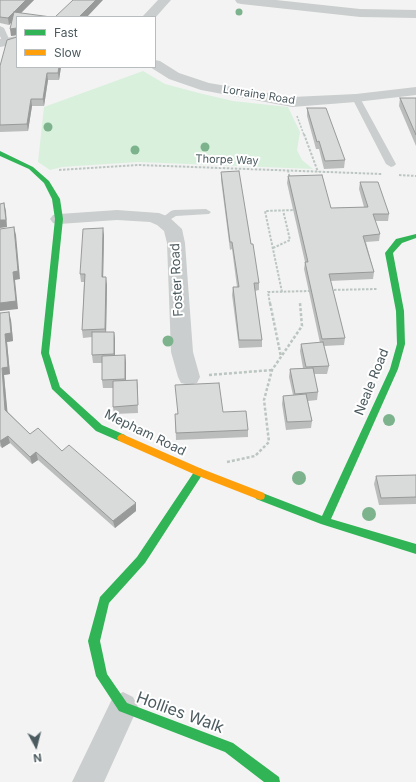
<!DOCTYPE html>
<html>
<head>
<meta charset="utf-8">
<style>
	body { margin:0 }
	#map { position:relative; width:416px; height:782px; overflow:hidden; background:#f3f3f3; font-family:Inter,sans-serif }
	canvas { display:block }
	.legend { position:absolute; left:16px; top:16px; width:140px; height:52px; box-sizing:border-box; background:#fff; border:1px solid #b7bdbf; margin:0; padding:5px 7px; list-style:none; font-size:12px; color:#4b5a5f }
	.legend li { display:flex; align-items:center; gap:8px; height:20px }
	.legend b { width:20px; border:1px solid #b7bdbf }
	.north { position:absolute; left:16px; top:726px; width:40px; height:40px; -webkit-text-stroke:3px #fff; paint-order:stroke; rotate:173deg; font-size:11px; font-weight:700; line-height:16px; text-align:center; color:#4b5a5f }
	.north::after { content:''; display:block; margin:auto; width:14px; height:18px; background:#4b5a5f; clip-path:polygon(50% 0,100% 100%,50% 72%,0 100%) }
</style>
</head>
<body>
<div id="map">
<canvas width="416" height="782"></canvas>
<ul class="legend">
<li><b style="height:5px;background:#30b455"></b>Fast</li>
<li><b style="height:5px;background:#ff9f0a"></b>Slow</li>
</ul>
<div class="north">N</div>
</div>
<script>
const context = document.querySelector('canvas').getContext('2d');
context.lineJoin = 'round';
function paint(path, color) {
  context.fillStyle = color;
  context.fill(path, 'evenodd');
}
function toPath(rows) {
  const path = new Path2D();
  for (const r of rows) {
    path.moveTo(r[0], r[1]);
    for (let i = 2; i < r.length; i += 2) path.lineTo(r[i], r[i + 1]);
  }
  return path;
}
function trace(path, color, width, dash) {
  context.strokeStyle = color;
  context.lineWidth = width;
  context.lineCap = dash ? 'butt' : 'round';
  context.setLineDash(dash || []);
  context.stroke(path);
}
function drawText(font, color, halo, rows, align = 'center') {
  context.font = font + ' Inter,sans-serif';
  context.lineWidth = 4;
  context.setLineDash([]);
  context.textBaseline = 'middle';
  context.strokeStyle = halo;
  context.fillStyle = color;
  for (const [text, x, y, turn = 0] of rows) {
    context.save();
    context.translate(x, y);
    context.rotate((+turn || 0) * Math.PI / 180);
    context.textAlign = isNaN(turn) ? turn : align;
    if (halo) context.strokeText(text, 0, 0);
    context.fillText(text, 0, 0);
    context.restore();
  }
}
paint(toPath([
	[143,71,165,84,199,93,233,101,288,107,300,132,297,150,302,160,313,169,138,162,62,167,50,170,38,162,44,107]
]), '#d9f0dd');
trace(toPath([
	[297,116,304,135]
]), '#bbc6c0', 1.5, [2, 1.5]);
trace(toPath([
	[304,134,318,172],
	[59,170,139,165,382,174],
	[288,170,290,179],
	[399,175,416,176],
	[273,248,290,240,283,210],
	[330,290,377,289],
	[282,292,265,211,296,210],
	[270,304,268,292,311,291]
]), '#bbc6c0', 2, [2.5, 1.5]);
trace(toPath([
	[270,303,281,357],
	[209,375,272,370],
	[227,462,255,456,269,442,264,400,272,370,302,326,300,303]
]), '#bbc6c0', 2.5, [3, 2]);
paint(toPath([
	[0,26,4,28,10,41,9,43,6,43,2,41,0,36,0,26],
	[353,96,356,96,360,98,396,164,394,166,391,167,386,164,352,98,353,96],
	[206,209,211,212,209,214,176,216,163,224,158,221,171,211,174,210,206,209]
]), '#cbcece');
paint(toPath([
	[158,0,171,0,155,18,155,17,142,17,158,0],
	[235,0,276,0,360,9,416,10,416,18,360,17,241,4,237,3,235,0],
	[17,36,17,44,0,47,0,39,17,36],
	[155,60,160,61,179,73,209,83,292,97,356,94,416,87,416,95,356,102,292,107,201,90,169,79,150,67,155,67,155,60],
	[117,210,159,213,169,217,182,229,185,243,193,352,200,377,197,383,189,385,181,383,178,377,171,352,167,243,164,231,157,225,150,222,117,220,59,224,53,223,50,219,53,215,59,214,117,210],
	[123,692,133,697,138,707,104,782,72,782,113,697,123,692]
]), '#cbcece');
paint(toPath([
	[0,151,33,167,49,181,60,199,63,219,49,353,60,387,102,425,125,435,127,438,125,441,119,441,96,431,52,389,41,353,55,219,52,199,44,183,29,169,0,156,0,151],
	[416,234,416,238,402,243,393,253,404,311,405,344,398,369,331,519,416,544,416,554,321,524,256,499,255,496,256,493,260,492,322,516,390,369,397,344,396,311,385,253,396,239,416,234],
	[199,468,202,469,204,472,202,475,145,563,109,603,100,641,107,674,127,703,233,743,279,777,280,782,264,782,225,752,119,711,96,676,88,641,100,597,137,557,196,469,199,468]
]), '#30b455');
paint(toPath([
	[122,434,202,469,264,493,265,496,264,499,260,500,196,475,119,441,117,438,119,435,122,434]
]), '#ff9f0a');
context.fillStyle = '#7db38c';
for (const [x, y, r] of [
	[239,12,3.5],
	[48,127,4.5],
	[205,147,4.5],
	[135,150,4.5],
	[168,341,5.5],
	[389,420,6],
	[299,478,7],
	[369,514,7]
]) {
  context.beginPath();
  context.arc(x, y, r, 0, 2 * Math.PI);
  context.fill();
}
paint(toPath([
	[0,0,34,0,21,13,17,35,11,36,11,22,9,25,0,23],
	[0,66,61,67,59,80,48,80,44,106,32,106,28,131,0,132],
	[400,98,416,98,416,146,399,106],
	[307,108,345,160,344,168,324,169,319,149,316,149,307,116],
	[221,172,251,244,259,283,259,290,255,291,262,340,262,347,239,348,232,295,233,287,237,287,232,249,230,250,221,180],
	[288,176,331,208,364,207,359,189,360,182,389,214,388,221,375,221,380,234,379,241,366,242,374,272,373,279,330,281,345,338,344,345,324,346,329,366,327,374,314,374,318,392,317,400,308,401,312,421,311,428,286,430,282,404,283,396,293,395,289,377,290,369,303,368,300,351,301,344,320,343,304,269,305,262,287,183],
	[104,235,103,277,107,285,106,332,114,332,115,339,115,356,125,355,126,363,126,380,137,380,138,413,114,414,113,407,113,388,103,388,102,380,102,363,93,363,92,355,92,337,83,338,82,330,84,282,81,282,80,274],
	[0,313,11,320,13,341,7,342,10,374,4,375,7,411,30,434,62,451,136,511,115,528,38,460,32,464,10,443,2,448,0,446],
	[223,412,248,430,248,437,176,440,175,414],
	[416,475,416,504,379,505,374,484,376,476]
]), '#bbbcbc');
paint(toPath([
	[26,0,34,0,9,25,8,18],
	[96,0,103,0,87,17,79,17],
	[17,28,17,35,11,36,10,29],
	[59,67,61,67,59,80,58,73],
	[47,73,48,80,44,106,43,99],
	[31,99,32,106,28,131,27,124],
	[4,203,6,211,7,227,0,228,0,220],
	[14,227,16,235,20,279,15,280,18,309,0,311,0,303,13,272],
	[103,228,104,235,103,285,102,277],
	[106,277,107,285,106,337,105,329],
	[9,312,11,320,13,341,7,342,10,374,4,375,8,417,5,410,2,368,5,334],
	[114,332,115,339,115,362,114,354],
	[125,355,126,363,126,387,125,379],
	[137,380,138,387,138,413,138,405],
	[8,436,10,443,2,448,0,441],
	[36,452,38,460,32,464,30,457],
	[136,503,136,511,115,528,113,521]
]), '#989999');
const building = toPath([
	[0,0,26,0,8,18,0,17,0,0],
	[73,0,96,0,79,17,55,17,73,0],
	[14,12,51,17,17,17,17,32,17,28,10,29,14,12],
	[17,37,17,67,59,67,58,73,47,73,43,99,31,99,27,124,0,125,0,66,7,40,17,37],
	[400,98,416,98,416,135,400,98],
	[307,108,326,108,345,160,325,161,319,141,317,142,307,108],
	[239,171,251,244,253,244,259,283,254,283,262,340,239,340,233,287,239,287,232,242,230,242,221,172,239,171],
	[322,175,331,208,368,207,360,182,378,182,389,214,373,214,380,234,363,236,374,272,329,274,345,338,322,339,305,262,308,262,288,176,322,175],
	[4,203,6,220,0,220,0,204,4,203],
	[14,227,18,271,13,272,16,301,0,303,0,229,14,227],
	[103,228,102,277,106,277,105,329,82,330,85,274,80,274,83,229,103,228],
	[9,312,11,333,5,334,8,367,2,368,5,410,30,434,38,428,62,451,69,445,136,503,113,521,36,452,30,457,8,436,0,441,0,313,9,312],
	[92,332,114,332,114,354,92,355,92,332],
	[323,342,329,366,306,367,301,344,323,342],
	[125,355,125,379,102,380,102,356,125,355],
	[313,368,318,392,295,394,290,369,313,368],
	[137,380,138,405,113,407,113,381,137,380],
	[219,383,223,412,246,411,248,430,176,433,175,414,178,414,175,385,219,383],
	[306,394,312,421,287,422,283,396,306,394],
	[416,475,416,497,381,498,376,476,416,475]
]);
paint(building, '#d9dbdb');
trace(building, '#989999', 1);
drawText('11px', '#4b5a5f', '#fff', [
	["Lorraine Road",259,95,9],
	["Thorpe Way",227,160,2]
]);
drawText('13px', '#4b5a5f', '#fff', [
	["Foster Road",177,280,-93],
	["Neale Road",372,382,-68],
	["Mepham Road",145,433,26]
]);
drawText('16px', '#4b5a5f', '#fff', [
	["Hollies Walk",180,713,20]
]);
</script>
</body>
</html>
